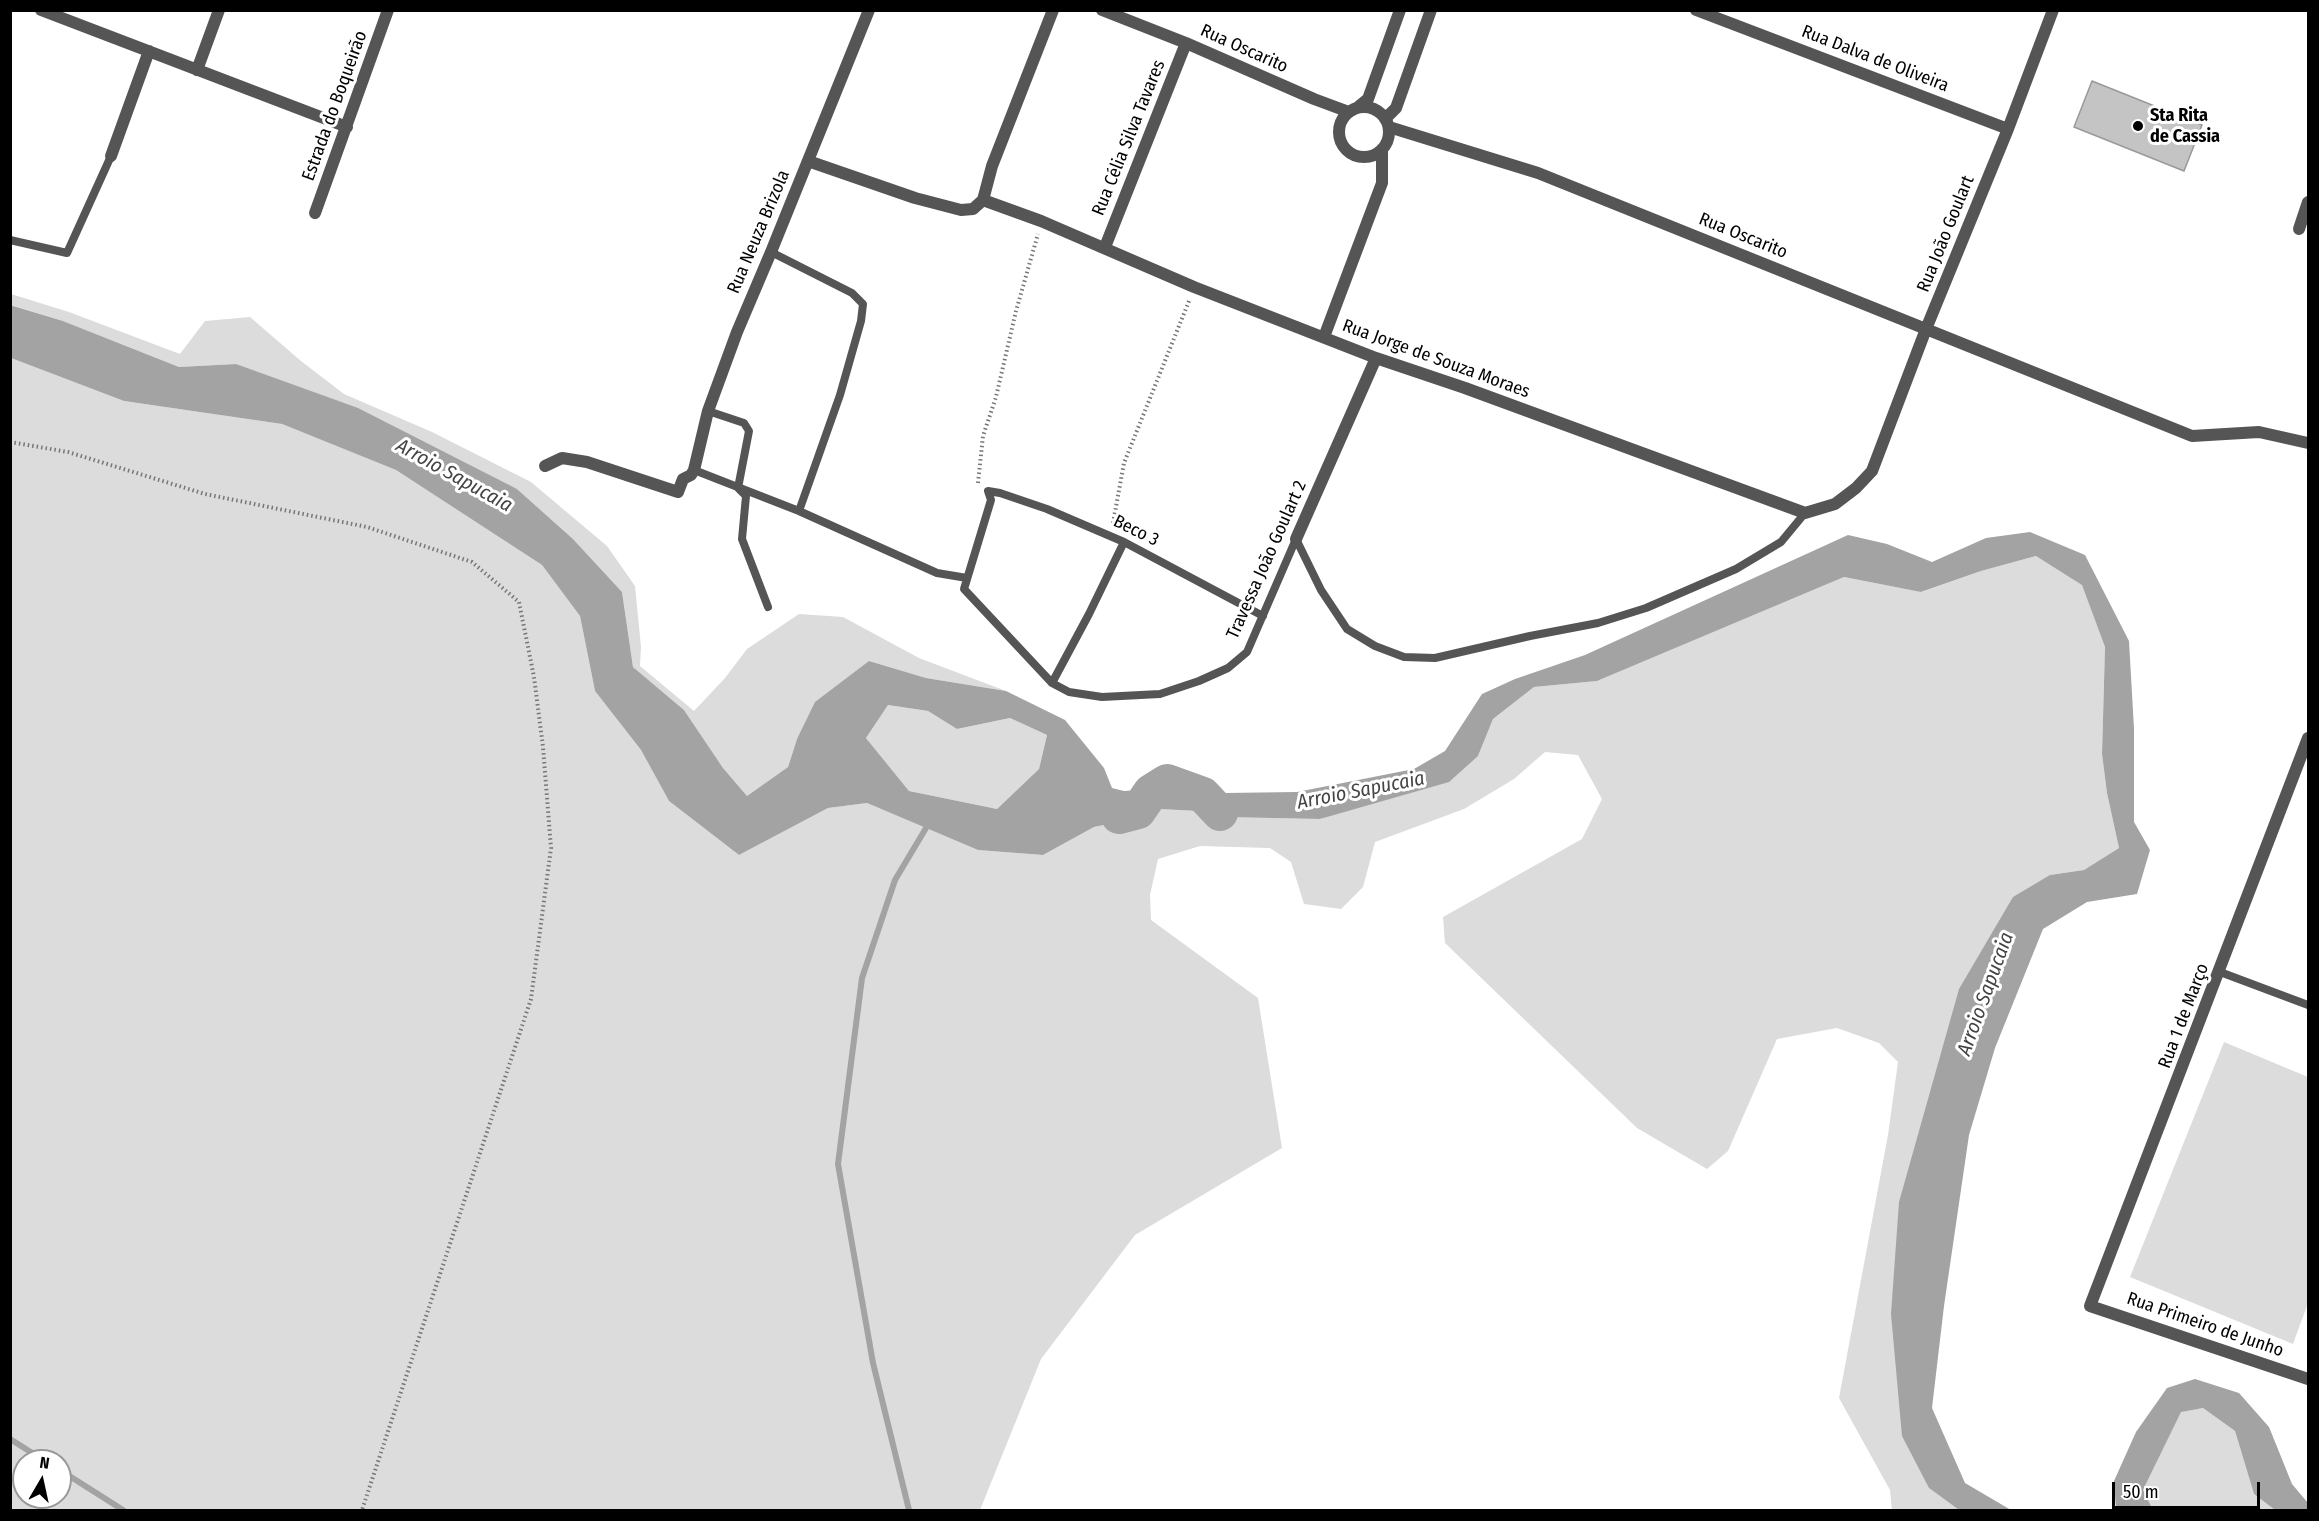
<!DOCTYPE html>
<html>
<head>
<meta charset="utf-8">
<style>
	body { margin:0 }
	#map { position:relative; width:2319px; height:1521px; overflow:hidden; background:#fff; font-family:"Fira Sans Condensed",sans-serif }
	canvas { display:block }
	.frame { position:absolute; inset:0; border:12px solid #000; pointer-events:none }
	.north { position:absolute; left:12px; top:1449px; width:60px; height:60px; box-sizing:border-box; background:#fff; border:2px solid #999; border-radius:50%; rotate:9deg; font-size:16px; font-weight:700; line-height:24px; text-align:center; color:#000 }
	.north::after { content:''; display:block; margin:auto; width:21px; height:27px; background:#000; clip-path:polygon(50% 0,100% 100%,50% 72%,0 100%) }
	.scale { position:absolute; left:2112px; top:1482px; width:148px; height:27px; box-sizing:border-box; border:3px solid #000; border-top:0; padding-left:8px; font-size:18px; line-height:21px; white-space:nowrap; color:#000; -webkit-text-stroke:4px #fff; paint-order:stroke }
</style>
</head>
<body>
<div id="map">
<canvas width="2319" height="1521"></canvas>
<div class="frame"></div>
<div class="north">N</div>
<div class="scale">50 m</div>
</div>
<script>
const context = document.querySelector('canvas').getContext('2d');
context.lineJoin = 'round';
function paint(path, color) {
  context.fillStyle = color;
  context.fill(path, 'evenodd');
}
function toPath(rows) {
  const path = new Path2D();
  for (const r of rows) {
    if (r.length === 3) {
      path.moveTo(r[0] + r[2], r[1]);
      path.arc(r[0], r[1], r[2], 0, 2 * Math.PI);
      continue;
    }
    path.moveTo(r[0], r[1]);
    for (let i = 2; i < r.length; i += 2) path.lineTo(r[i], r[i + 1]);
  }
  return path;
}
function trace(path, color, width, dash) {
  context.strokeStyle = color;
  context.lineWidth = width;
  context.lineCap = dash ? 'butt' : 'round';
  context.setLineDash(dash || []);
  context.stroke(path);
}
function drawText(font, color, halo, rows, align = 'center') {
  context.font = font + ' "Fira Sans Condensed",sans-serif';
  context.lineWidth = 6;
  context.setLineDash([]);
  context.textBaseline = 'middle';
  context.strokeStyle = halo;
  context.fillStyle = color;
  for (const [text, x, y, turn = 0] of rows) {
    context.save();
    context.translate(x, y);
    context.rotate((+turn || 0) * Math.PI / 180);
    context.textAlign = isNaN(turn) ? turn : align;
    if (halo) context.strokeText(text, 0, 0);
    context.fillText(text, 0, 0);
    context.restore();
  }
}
paint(toPath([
	[11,294,69,312,180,354,205,321,250,317,301,361,344,394,432,432,531,482,607,546,635,586,641,647,640,666,694,711,725,678,747,649,799,614,843,617,919,658,1006,691,926,678,869,661,797,739,788,767,747,796,723,768,684,710,633,667,622,592,573,539,517,489,236,364,179,367,63,321,11,305],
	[11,358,124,401,282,424,396,470,542,565,580,616,595,691,641,750,669,801,739,855,828,808,867,803,978,850,1043,855,1094,827,1128,820,1159,809,1199,811,1224,817,1321,819,1478,756,1493,719,1534,687,1597,681,1844,577,1922,592,1981,571,2036,556,2082,584,2105,647,2102,754,2107,793,2119,848,2084,870,2050,875,1899,1202,1929,1488,1959,1510,1892,1510,1890,1490,1839,1398,1888,1135,1898,1062,1879,1043,1837,1028,1777,1039,1728,1151,1707,1169,1637,1128,1445,943,1443,917,1582,839,1602,799,1578,755,1545,752,1514,779,1464,809,1375,842,1363,887,1341,909,1304,904,1291,862,1270,848,1200,846,1158,859,1150,895,1151,920,1258,998,1282,1148,1135,1235,1041,1359,980,1510,11,1510],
	[24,1461,60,1461,60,1497,24,1497],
	[888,705,928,711,957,729,1010,718,1047,735,1039,769,997,809,909,791,866,738],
	[2224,1042,2308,1077,2308,1303,2293,1344,2130,1277],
	[2203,1408,2235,1431,2254,1494,2275,1510,2153,1510,2143,1490,2181,1411]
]), '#dcdcdc');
paint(toPath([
	[10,305,63,321,179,367,236,364,358,408,517,489,573,539,622,592,633,667,684,710,723,768,747,796,788,767,797,739,815,702,869,661,926,678,1006,691,1065,720,1104,768,1112,788,1124,791,1200,786,1225,793,1297,792,1414,769,1445,751,1482,694,1515,679,1585,655,1848,535,1887,544,1932,562,1986,538,2030,532,2085,555,2129,641,2134,729,2134,822,2150,850,2137,894,2087,902,2043,929,1995,1048,1969,1135,1944,1306,1932,1408,1965,1483,2011,1510,1959,1510,1929,1488,1902,1436,1891,1314,1899,1202,1959,989,2013,897,2050,875,2084,870,2119,848,2107,793,2102,754,2105,647,2082,585,2036,556,1981,571,1921,592,1844,577,1597,681,1534,687,1493,719,1478,756,1449,782,1320,819,1224,817,1199,811,1159,809,1128,820,1094,827,1043,855,978,850,867,803,828,808,739,855,669,801,641,750,595,691,580,616,542,565,396,470,282,424,124,401,11,358],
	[888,705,928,711,957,729,1010,718,1047,735,1039,769,997,809,909,791,866,738],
	[2195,1379,2239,1393,2269,1427,2292,1484,2308,1503,2308,1510,2275,1510,2254,1494,2235,1431,2203,1408,2181,1412,2143,1490,2153,1510,2116,1510,2114,1481,2136,1432,2167,1388]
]), '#a3a3a3');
trace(toPath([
	[10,1439,45,1461],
	[60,1470,123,1510],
	[909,1510,873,1363,838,1164,862,978,895,880,929,823,931,823]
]), '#a3a3a3', 6);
trace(toPath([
	[1119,816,1138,811,1151,792,1167,782,1203,795,1220,813]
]), '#a3a3a3', 36);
const building = toPath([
	[2092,81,2202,125,2184,171,2074,127,2092,81]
]);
paint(building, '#c4c4c4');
trace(building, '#999', 1.5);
trace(toPath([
	[10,442,68,452,205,494,367,527,472,562,519,602,534,677,543,747,551,848,531,999,362,1510],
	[978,483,983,436,996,397,1016,311,1038,234],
	[1113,523,1124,463,1189,301]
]), '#777', 4, [1.5, 3]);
trace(toPath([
	[10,240,67,253,111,156],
	[771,252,852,293,863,304,861,321,840,395,799,511],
	[708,411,744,423,749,431,738,488,746,496,742,539,768,607],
	[694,470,799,511,937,573,967,578],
	[1296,539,1321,590,1347,629,1375,646,1404,657,1435,658,1530,636,1598,623,1646,608,1736,569,1781,542,1805,513],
	[1124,542,1089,614,1052,683,964,589,991,500,988,491,1000,493,1047,509,1124,542,1263,616],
	[1052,683,1069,692,1102,697,1160,694,1199,681,1228,668,1247,652,1296,539],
	[2220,972,2308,1005]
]), '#555', 8);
trace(toPath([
	[41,10,347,127],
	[1102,10,1186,43,1314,99,1349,112],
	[1696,10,2008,129],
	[197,70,219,10],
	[1364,132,25],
	[1357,108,1368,99,1400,10],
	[1385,119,1396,108,1431,10],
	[1389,127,1538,173,2192,436,2259,432,2308,443],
	[111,156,149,51],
	[808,161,915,198,961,210,973,209,983,200,992,166,1053,10],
	[983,200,1041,221,1194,287,1376,358,1465,388,1805,513,1835,504,1856,488,1872,471,1926,329,2008,129,2053,10],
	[315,213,388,10],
	[2299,229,2308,202],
	[1105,247,1186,43],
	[1324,337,1382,183,1382,149],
	[545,466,562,458,587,462,678,492,683,479,691,475,694,470,708,411,737,332,771,252,869,10],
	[1296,539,1376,358],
	[2308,738,2090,1306,2308,1379]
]), '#555', 12);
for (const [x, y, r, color] of [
	[2138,126,6,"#000"]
]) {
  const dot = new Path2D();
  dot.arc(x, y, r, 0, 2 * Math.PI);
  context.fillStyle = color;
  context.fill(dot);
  trace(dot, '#fff', 2);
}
drawText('18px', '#000', '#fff', [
	["Rua Oscarito",1244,49,24],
	["Rua Dalva de Oliveira",1875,59,21],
	["Estrada do Boqueirão",335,106,-70],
	["Rua Célia Silva Tavares",1129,138,-68],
	["Rua Neuza Brizola",759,232,-67],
	["Rua João Goulart",1946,234,-68],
	["Rua Oscarito",1743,236,22],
	["Rua Jorge de Souza Moraes",1436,359,20],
	["Beco 3",1136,531,26],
	["Travessa João Goulart 2",1267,560,-66],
	["Rua 1 de Março",2184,1016,-69],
	["Rua Primeiro de Junho",2205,1325,19]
]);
drawText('bold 18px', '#000', '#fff', [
	["Sta Rita",2150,116],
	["de Cassia",2150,137]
], 'left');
drawText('italic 20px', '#444', '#fff', [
	["Arroio Sapucaia",454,476,29],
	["Arroio Sapucaia",1361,791,-11],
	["Arroio Sapucaia",1986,994,-70]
]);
</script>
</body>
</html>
